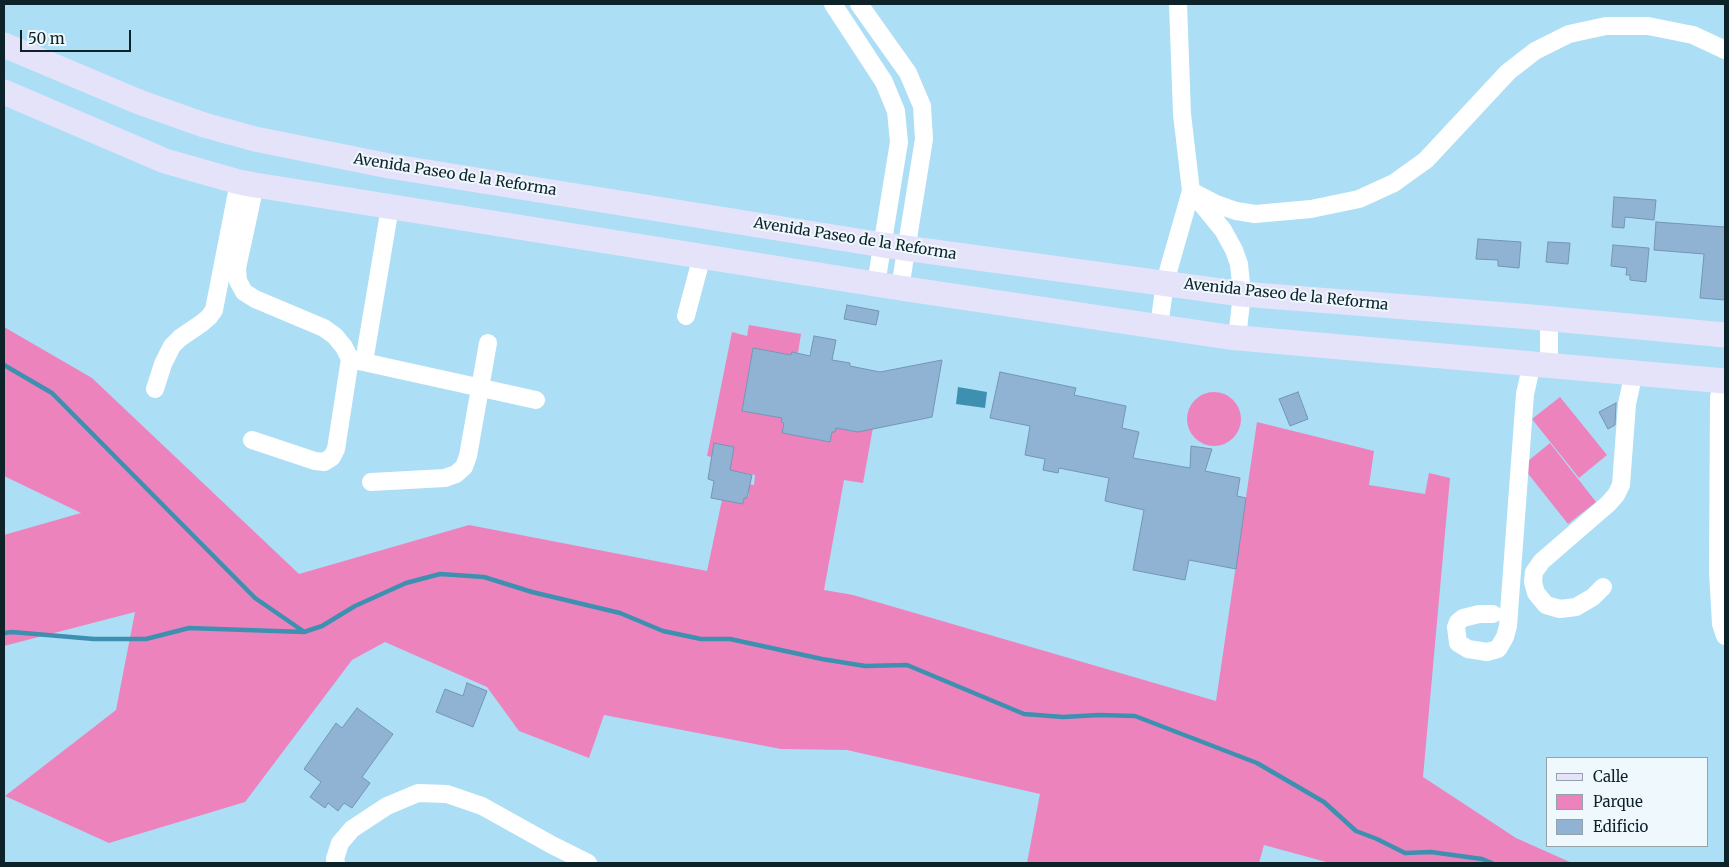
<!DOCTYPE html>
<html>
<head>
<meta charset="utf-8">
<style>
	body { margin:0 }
	#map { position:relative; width:1729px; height:867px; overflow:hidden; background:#acdef5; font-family:Merriweather,serif }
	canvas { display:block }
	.frame { position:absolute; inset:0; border:5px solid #0e222a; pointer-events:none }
	.legend { position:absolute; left:1546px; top:757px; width:162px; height:90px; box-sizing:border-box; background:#eef8fd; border:1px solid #94a2a9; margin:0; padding:6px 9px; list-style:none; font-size:15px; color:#0e222a }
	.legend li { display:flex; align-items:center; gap:10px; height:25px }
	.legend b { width:25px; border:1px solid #94a2a9 }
	.scale { position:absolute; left:20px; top:30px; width:111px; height:22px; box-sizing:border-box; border:2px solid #0e222a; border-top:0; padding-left:6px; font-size:15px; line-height:18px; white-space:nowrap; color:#0e222a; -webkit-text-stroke:4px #eef8fd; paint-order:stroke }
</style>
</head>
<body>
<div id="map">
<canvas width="1729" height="867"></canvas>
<div class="frame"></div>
<ul class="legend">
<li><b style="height:6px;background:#e5e3fa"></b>Calle</li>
<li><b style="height:14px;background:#ed83bc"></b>Parque</li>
<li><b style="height:14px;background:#91b3d3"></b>Edificio</li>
</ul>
<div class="scale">50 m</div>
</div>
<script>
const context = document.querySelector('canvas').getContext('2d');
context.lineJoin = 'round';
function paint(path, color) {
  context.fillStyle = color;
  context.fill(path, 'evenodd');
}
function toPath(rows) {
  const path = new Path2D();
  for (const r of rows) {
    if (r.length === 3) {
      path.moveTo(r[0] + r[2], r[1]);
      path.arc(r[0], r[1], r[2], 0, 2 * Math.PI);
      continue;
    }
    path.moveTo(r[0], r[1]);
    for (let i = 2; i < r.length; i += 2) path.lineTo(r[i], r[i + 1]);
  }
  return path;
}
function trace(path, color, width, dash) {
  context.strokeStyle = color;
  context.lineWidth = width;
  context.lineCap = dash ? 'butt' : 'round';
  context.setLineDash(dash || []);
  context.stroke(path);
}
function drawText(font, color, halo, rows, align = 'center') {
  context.font = font + ' Merriweather,serif';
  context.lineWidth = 4;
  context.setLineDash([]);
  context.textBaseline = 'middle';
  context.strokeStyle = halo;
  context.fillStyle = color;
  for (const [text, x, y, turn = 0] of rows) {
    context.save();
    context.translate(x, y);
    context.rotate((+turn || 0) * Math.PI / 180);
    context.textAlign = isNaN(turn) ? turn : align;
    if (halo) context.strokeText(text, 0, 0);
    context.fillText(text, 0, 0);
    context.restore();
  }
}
paint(toPath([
	[749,325,801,334,798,353,792,352,791,355,753,348,742,411,782,418,781,422,784,423,783,433,830,442,832,432,835,432,836,428,858,432,874,422,863,483,844,480,824,590,853,595,1216,701,1257,422,1374,451,1369,485,1425,494,1429,473,1450,478,1423,777,1516,838,1572,863,1330,863,1264,845,1259,863,1027,863,1040,794,847,750,781,749,604,715,589,758,519,731,487,687,385,642,352,660,245,802,109,843,5,796,116,710,135,612,4,646,4,535,81,513,4,476,4,327,92,378,299,574,469,525,707,571,722,500,743,504,744,498,748,498,749,492,746,491,747,484,754,485,755,475,722,469,724,459,732,459,734,447,715,444,712,457,707,456,732,332,747,336],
	[1214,419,27],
	[1560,397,1607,455,1579,478,1532,419],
	[1550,443,1596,502,1568,524,1522,466]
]), '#ed83bc');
paint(toPath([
	[958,387,987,392,985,408,956,404]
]), '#3e90b1');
trace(toPath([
	[4,365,52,393,255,598,303,631],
	[4,633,12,632,94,639,146,639,189,628,304,632,322,626,355,606,406,583,440,574,484,577,532,592,620,613,663,631,701,639,730,639,822,659,865,666,907,665,1024,714,1063,717,1099,715,1135,716,1257,763,1324,802,1356,831,1377,839,1405,853,1431,852,1482,859,1492,863]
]), '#3e90b1', 4.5);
const building = toPath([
	[1614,197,1656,200,1654,220,1625,217,1624,228,1612,227,1614,197],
	[1656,222,1725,227,1725,300,1700,298,1704,254,1654,250,1656,222],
	[1478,239,1521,242,1519,268,1498,266,1498,260,1476,259,1478,239],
	[1548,242,1570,243,1568,264,1546,262,1548,242],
	[1613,245,1649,248,1646,282,1630,280,1630,275,1626,275,1627,268,1611,266,1613,245],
	[847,305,879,311,876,325,844,319,847,305],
	[814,336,836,340,832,360,850,363,850,366,880,372,942,360,932,417,858,432,836,428,835,432,832,432,830,442,782,433,784,423,781,422,782,418,742,411,753,348,791,355,792,352,810,356,814,336],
	[1000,372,1076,388,1074,395,1126,406,1122,428,1139,432,1133,458,1190,468,1191,446,1212,449,1205,471,1240,478,1237,496,1246,498,1236,569,1189,560,1185,580,1133,570,1144,510,1105,501,1109,478,1059,468,1058,473,1043,470,1045,459,1025,455,1030,426,990,418,1000,372],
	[1298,392,1308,419,1290,426,1279,399,1298,392],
	[1616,403,1615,425,1608,429,1599,412,1616,403],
	[714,443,734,447,730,470,752,475,747,498,744,498,743,504,711,498,714,481,708,479,714,443],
	[467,683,487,691,473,727,436,712,445,689,463,696,467,683],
	[357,708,393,734,362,777,370,783,352,808,344,803,338,811,328,803,325,808,310,797,321,782,304,769,336,723,342,728,357,708]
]);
paint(building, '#91b3d3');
trace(building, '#7495b5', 1);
trace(toPath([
	[833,4,884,82,896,111,899,142,876,284],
	[859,4,908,73,922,106,924,139,900,288],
	[1191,191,1216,204,1236,211,1255,214,1311,209,1359,199,1394,183,1426,160,1508,72,1535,51,1569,34,1606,26,1648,26,1693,35,1725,50],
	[1196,197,1223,230,1234,250,1239,264,1242,294,1237,338],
	[686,316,702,256],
	[1159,327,1165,282,1191,191,1182,114,1178,4],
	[350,359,536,400],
	[364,362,390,207],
	[1549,364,1549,318],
	[1723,381,1719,397,1718,572,1721,624,1725,636],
	[155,389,163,364,172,346,180,338,202,323,209,317,214,310,239,182],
	[252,440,315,461,324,462,332,457,336,449,350,359,344,347,335,336,324,328,255,299,244,292,238,281,237,268,255,185],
	[371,482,445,478,456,474,464,467,468,456,488,343],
	[1603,587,1593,597,1576,607,1560,609,1546,605,1536,593,1533,582,1534,572,1542,561,1608,504,1616,495,1621,485,1627,404,1634,372],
	[1493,614,1479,614,1463,618,1458,622,1456,627,1458,643,1468,649,1487,652,1498,649,1505,637,1508,626,1525,394,1532,363],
	[336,863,335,859,340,843,352,829,387,806,418,793,447,794,482,806,552,845,588,863]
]), '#fff', 18);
trace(toPath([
	[4,45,139,102,204,125,255,139,389,166,883,245,1242,294,1532,317,1725,335],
	[4,92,165,161,239,182,255,185,900,288,1228,337,1725,381]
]), '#e5e3fa', 25);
drawText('15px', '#0e222a', '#eef8fd', [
	["Avenida Paseo de la Reforma",455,175,9],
	["Avenida Paseo de la Reforma",855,239,9],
	["Avenida Paseo de la Reforma",1286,295,6]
]);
</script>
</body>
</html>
